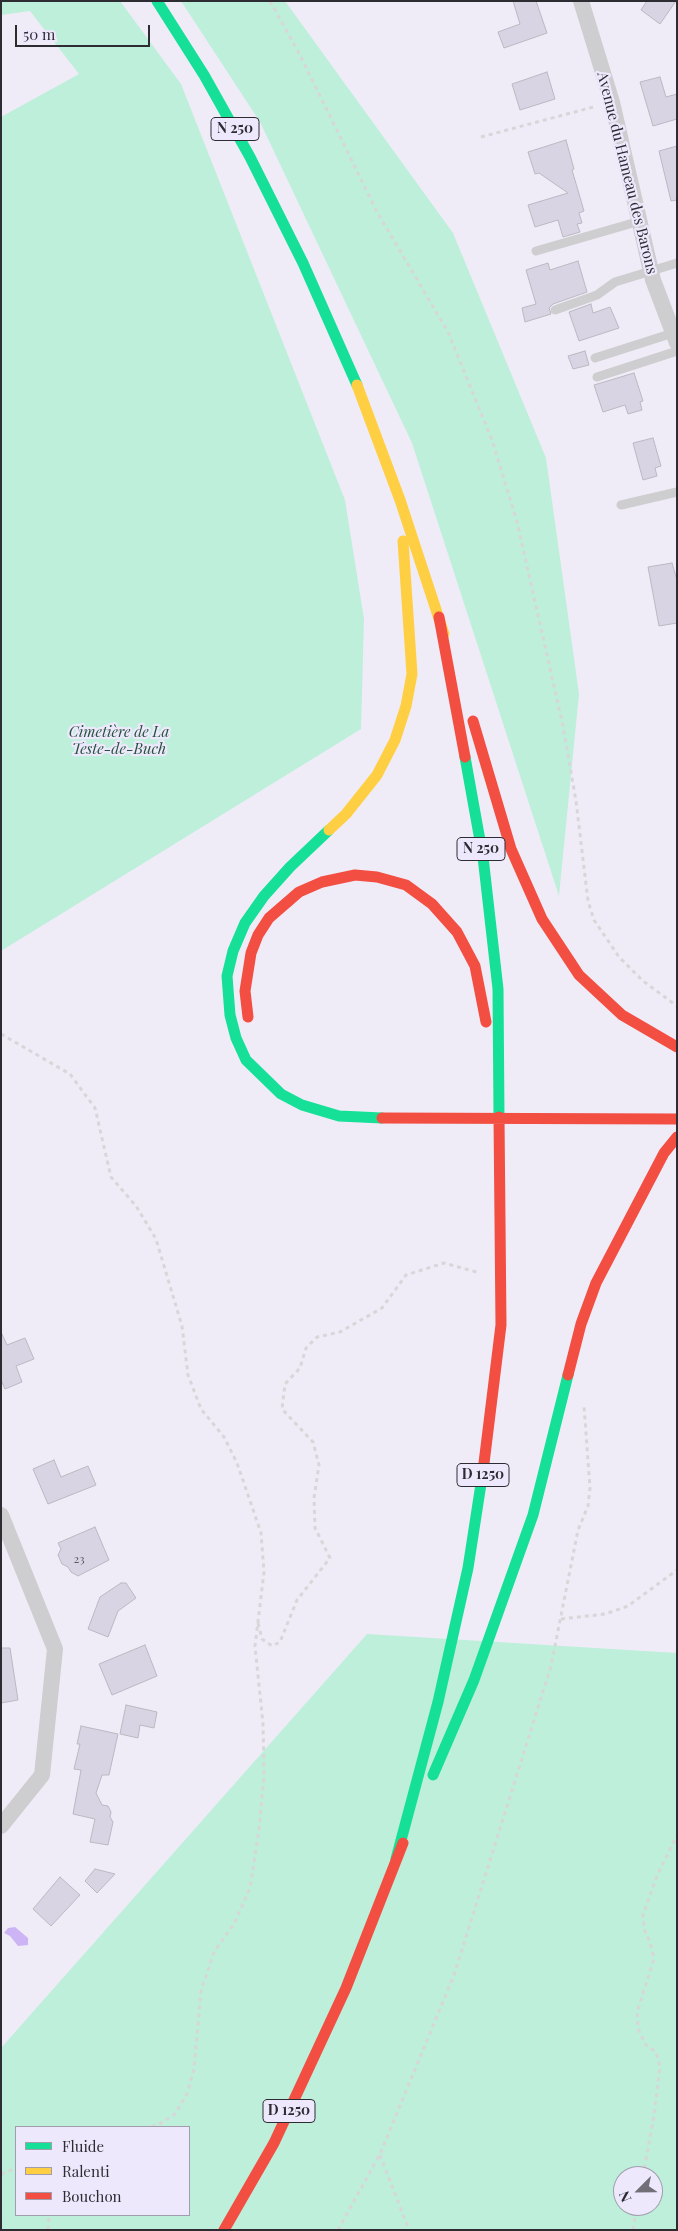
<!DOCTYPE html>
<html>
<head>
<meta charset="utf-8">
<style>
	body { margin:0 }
	#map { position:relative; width:678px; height:2231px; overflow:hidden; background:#f0ecf7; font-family:"Playfair Display",serif }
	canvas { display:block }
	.frame { position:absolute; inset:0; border:2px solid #2e2c33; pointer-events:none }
	.legend { position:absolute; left:15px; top:2126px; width:175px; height:90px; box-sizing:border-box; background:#eee8fc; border:1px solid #a19dac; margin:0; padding:6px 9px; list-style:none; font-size:15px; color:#2e2c33 }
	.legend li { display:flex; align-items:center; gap:10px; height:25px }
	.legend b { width:25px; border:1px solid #a19dac }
	.north { position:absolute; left:613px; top:2166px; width:50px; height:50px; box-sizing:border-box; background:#eee8fc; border:1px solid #a19dac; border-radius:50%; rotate:247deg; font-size:14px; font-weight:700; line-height:20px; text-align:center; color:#2e2c33 }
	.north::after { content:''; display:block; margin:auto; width:18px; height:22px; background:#726f78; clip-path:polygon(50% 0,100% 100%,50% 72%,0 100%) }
	.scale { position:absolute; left:15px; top:25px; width:135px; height:22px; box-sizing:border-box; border:2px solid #2e2c33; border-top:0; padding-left:6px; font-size:15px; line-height:18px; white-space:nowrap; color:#2e2c33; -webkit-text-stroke:4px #eee8fc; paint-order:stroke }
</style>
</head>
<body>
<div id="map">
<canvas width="678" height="2231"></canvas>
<div class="frame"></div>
<ul class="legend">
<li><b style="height:6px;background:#16e098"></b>Fluide</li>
<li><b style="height:6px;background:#ffcf43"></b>Ralenti</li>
<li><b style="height:6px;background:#f24e42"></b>Bouchon</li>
</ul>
<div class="north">N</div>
<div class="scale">50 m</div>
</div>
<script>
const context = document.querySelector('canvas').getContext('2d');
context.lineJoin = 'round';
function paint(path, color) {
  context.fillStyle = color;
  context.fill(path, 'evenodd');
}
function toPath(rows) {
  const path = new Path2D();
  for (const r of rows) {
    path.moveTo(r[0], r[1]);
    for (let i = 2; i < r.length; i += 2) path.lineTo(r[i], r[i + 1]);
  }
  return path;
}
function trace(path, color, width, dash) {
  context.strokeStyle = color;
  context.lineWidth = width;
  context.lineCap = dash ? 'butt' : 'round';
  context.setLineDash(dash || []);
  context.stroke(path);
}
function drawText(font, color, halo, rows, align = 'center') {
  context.font = font + ' "Playfair Display",serif';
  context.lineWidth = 4.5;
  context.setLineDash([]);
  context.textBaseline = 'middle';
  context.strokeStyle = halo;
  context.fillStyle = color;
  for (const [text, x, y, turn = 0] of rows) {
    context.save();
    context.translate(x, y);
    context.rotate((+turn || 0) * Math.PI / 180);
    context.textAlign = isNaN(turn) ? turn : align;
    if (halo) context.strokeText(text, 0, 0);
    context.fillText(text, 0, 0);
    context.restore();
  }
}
paint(toPath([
	[1,1,120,1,181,84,345,500,364,619,361,729,1,951,1,117,79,74,30,11,1,15],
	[181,1,285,1,453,233,546,458,579,694,559,896,412,443,260,122],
	[367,1634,677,1653,677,2230,1,2230,1,2048],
	[16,2127,189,2127,189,2215,16,2215],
	[623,2176,653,2176,653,2206,623,2206]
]), '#bdefda');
paint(toPath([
	[15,1927,28,1938,28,1945,18,1946,10,1936,4,1933,8,1928]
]), '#ccb4f5');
const building = toPath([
	[513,1,536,1,547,33,504,48,498,32,520,24,513,1],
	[647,1,676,1,660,24,641,10,647,1],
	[547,72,555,99,520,110,512,84,547,72],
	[660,77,666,97,677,94,677,119,653,126,640,82,660,77],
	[566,140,574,169,572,170,584,211,579,213,582,223,577,224,580,232,563,237,558,220,535,227,528,205,568,193,539,173,535,174,528,152,566,140],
	[677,146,677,200,671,201,659,151,677,146],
	[578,261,587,292,553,304,549,308,551,314,525,322,522,308,536,304,526,270,548,263,550,270,578,261],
	[591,304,593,313,610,307,619,328,579,341,569,312,591,304],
	[585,351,589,365,573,369,568,356,585,351],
	[634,373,643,401,640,402,642,410,628,414,625,405,603,412,594,385,634,373],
	[653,438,661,466,655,468,657,476,643,480,633,443,653,438],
	[672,563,677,580,677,623,659,626,648,567,672,563],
	[1,1332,7,1345,25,1338,34,1359,16,1366,22,1382,5,1389,1,1380,1,1332],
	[54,1460,61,1477,88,1466,96,1485,48,1504,33,1469,54,1460],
	[95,1527,109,1560,78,1576,71,1572,68,1567,62,1564,58,1555,61,1549,58,1543,95,1527],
	[121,1583,126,1583,136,1598,118,1611,108,1637,88,1629,100,1597,121,1583],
	[145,1645,157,1676,112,1695,99,1664,145,1645],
	[1,1648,10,1648,18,1700,1,1703,1,1648],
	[126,1705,157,1712,154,1728,140,1725,138,1738,120,1734,126,1705],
	[81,1726,118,1734,109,1775,102,1775,96,1793,102,1805,108,1806,111,1812,110,1817,113,1822,108,1845,90,1842,95,1819,73,1814,81,1770,74,1769,80,1744,77,1744,81,1726],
	[95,1869,115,1874,97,1893,85,1881,95,1869],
	[60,1877,80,1895,51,1926,33,1909,60,1877]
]);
paint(building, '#d8d4e3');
trace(building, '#bbb8c1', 1);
trace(toPath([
	[270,1,300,55,377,212,448,332,492,440,517,522,563,726,576,801,588,901,594,920,619,957,643,981,677,1006],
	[481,137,597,106],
	[1,1034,70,1074,95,1108,111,1177,136,1206,156,1239,182,1326,188,1375,201,1409,224,1437,237,1463,261,1533,264,1572,255,1646,263,1724,264,1775,259,1830,250,1888,234,1924,214,1952,201,1991,194,2069,187,2094,175,2114,158,2125,149,2127],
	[561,1619,605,1614,628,1606,677,1570],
	[258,1623,262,1639,272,1646,280,1642,297,1600,330,1558,315,1528,314,1498,319,1465,313,1442,282,1409,285,1384,300,1368,306,1348,317,1337,340,1332,382,1308,406,1275,444,1263,480,1273],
	[380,2155,409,2230],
	[1,2174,16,2168],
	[643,2176,654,2116,660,2066,656,2052,646,2045,638,2029,637,2012,654,1959,650,1942,644,1929,643,1915,656,1878,677,1835],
	[48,2230,49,2215],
	[338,2230,380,2154,454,1975,551,1666,578,1530,588,1506,590,1488,584,1406],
	[633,2230,637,2206]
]), '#d7d7d9', 3, [4, 4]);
trace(toPath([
	[536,251,640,221],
	[555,310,597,295,615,282,677,263],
	[595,358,673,333],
	[597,377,677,351],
	[621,505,677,492]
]), '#cecdd0', 9);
trace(toPath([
	[581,1,612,102,653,280,677,343],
	[1,1515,55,1649,42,1775,1,1826]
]), '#cecdd0', 16);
trace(toPath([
	[157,1,204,75,250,157,303,263,357,385],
	[465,757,483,857,498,989,499,1117],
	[329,830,290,867,264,896,245,923,233,951,227,976,230,1015,236,1038,246,1060,281,1094,302,1105,339,1116,382,1118],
	[433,1775,474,1680,533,1515,568,1375],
	[396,1859,438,1702,468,1568,483,1471]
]), '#16e098', 11);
trace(toPath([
	[357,385,400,500,444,634],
	[329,830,346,814,377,775,395,740,406,706,412,674,403,541]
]), '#ffcf43', 11);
trace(toPath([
	[439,617,465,757],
	[473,721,511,849,542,919,579,975,622,1015,677,1047],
	[248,1017,245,991,251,953,258,935,269,918,299,892,322,882,355,875,377,877,406,885,432,904,457,932,475,966,486,1022],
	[382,1118,677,1119],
	[568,1375,581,1324,596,1283,664,1153,677,1137],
	[483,1471,501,1325,499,1117],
	[224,2230,274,2143,346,1988,403,1843]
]), '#f24e42', 11);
drawText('12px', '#5c5a63', null, [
	["23",79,1559]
]);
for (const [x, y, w] of [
	[235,129,48],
	[481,849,48],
	[483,1475,52],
	[289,2111,52]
]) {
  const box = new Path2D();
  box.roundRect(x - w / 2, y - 11.5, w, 23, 4);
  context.fillStyle = '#eee8fc';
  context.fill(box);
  trace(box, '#2e2c33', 1);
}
drawText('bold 14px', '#2e2c33', null, [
	["N 250",235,129],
	["N 250",481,849],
	["D 1250",483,1475],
	["D 1250",289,2111]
]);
drawText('15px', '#2e2c33', '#eee8fc', [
	["Avenue du Hameau des Barons",627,173,76]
]);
drawText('italic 15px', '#23513b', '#eee8fc', [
	["Cimetière de La",119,732],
	["Teste-de-Buch",119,749]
]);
</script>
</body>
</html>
